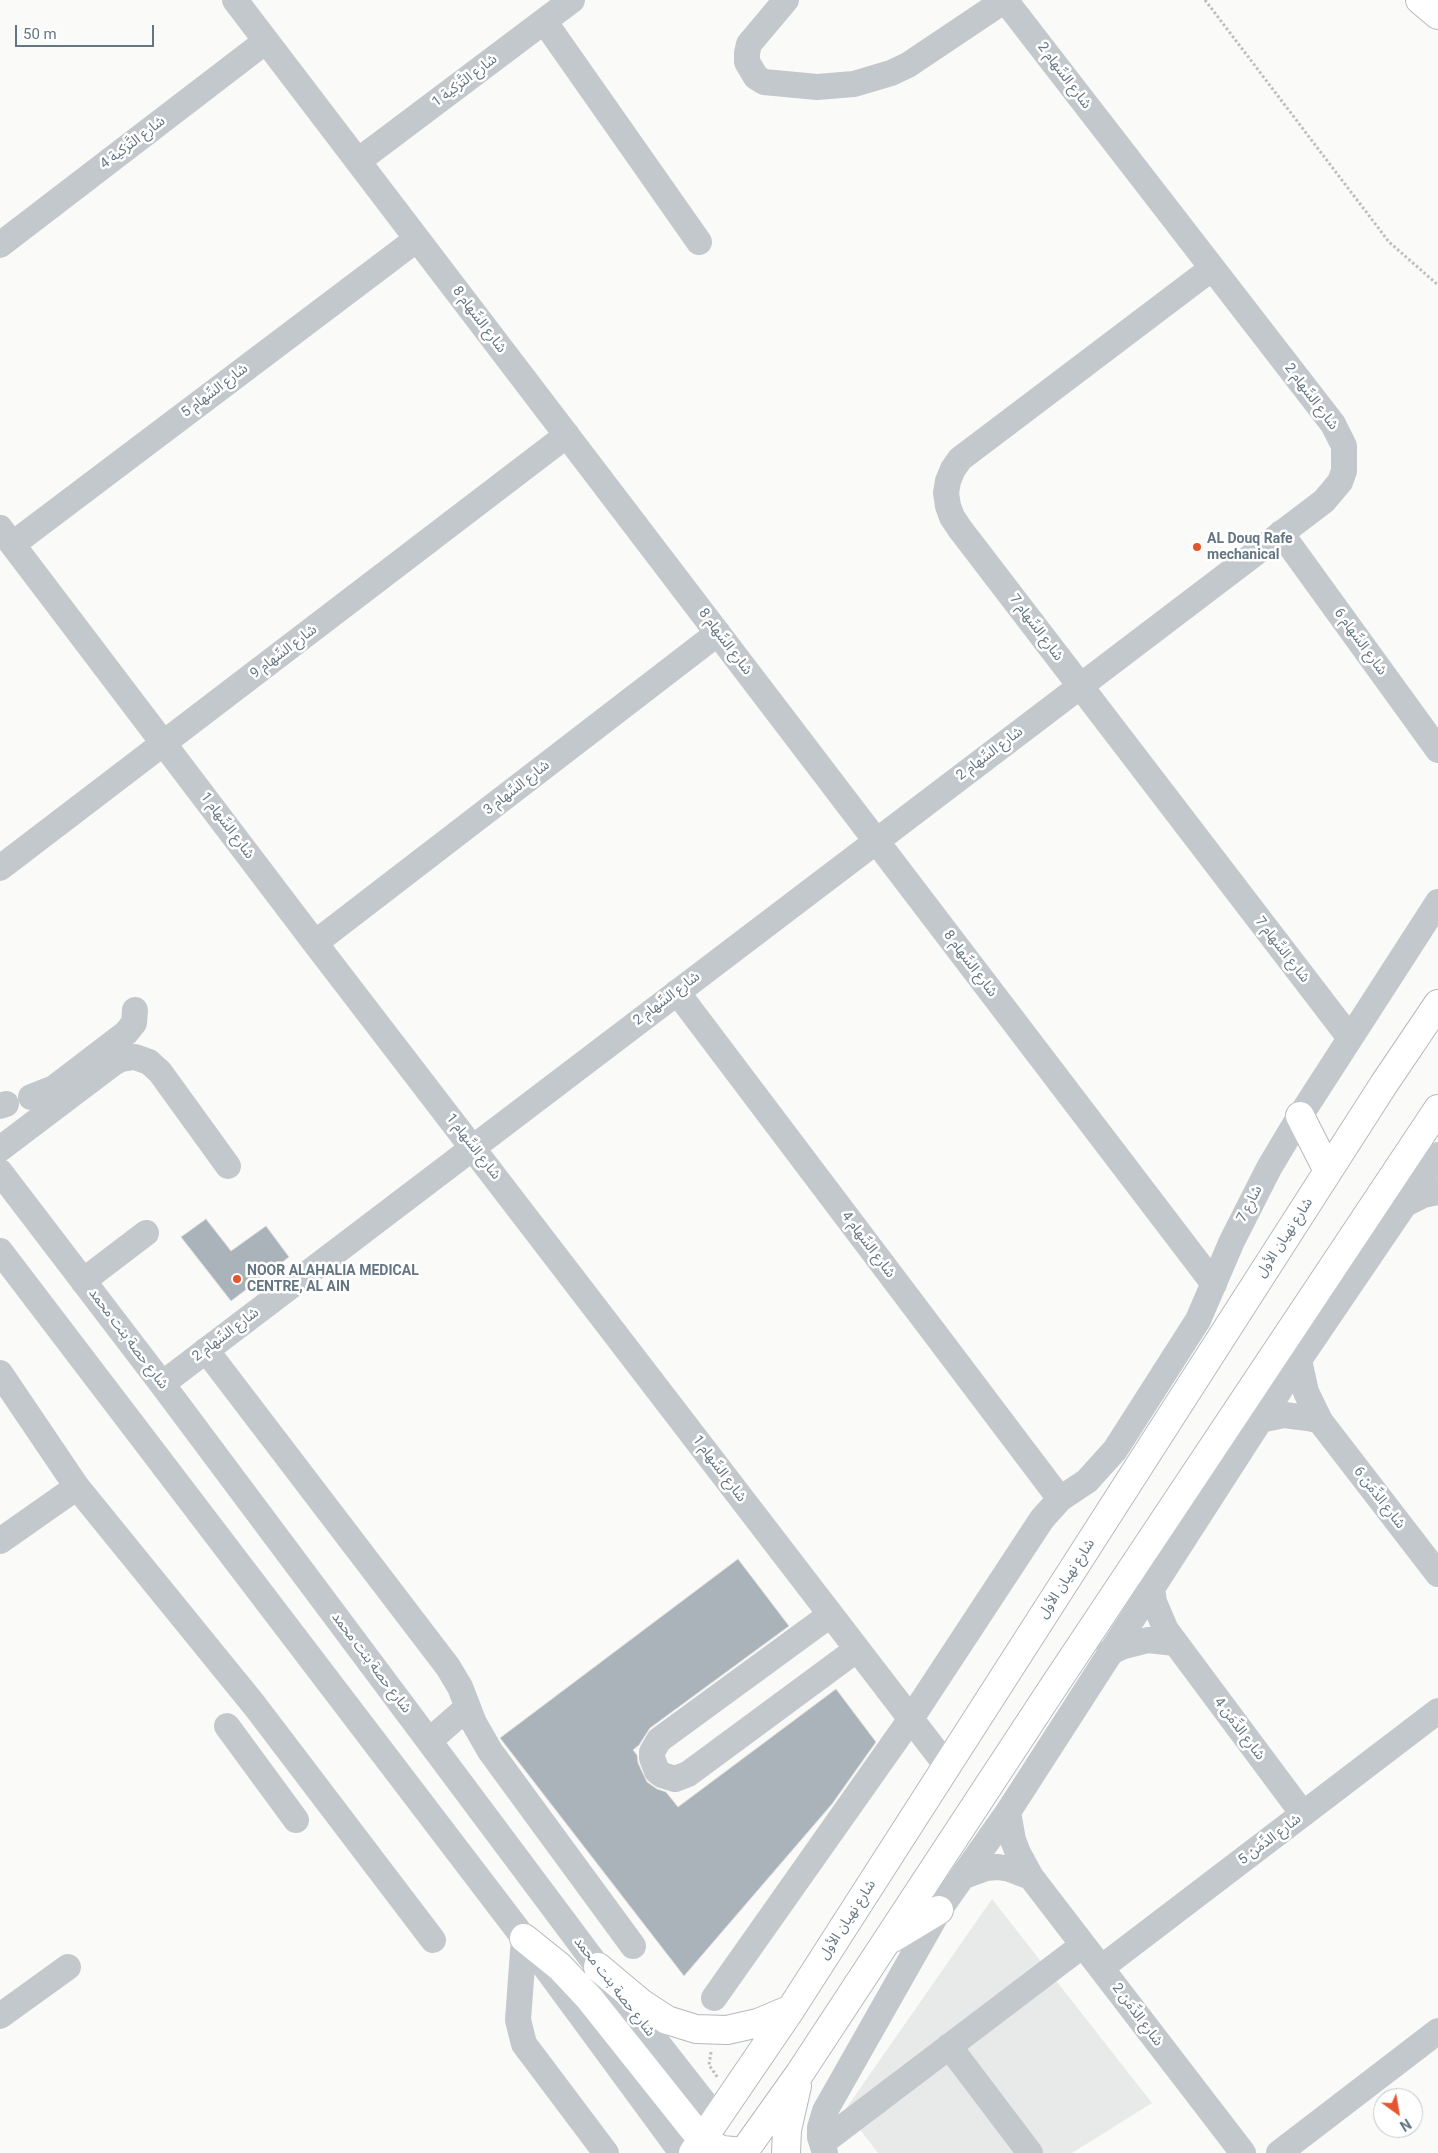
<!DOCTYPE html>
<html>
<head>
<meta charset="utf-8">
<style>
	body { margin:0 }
	#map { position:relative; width:1438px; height:2153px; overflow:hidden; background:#fafaf8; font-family:Roboto,sans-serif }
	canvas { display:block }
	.north { position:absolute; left:1373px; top:2088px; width:50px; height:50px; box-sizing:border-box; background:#fff; border:1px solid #c1c8cd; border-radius:50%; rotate:148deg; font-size:14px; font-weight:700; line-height:20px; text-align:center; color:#657683 }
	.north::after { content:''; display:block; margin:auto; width:18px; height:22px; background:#e4572e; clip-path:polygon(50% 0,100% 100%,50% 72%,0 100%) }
	.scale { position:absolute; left:15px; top:25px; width:139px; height:22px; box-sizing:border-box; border:2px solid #657683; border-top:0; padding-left:6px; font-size:15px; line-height:18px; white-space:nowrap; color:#657683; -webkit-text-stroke:4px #fff; paint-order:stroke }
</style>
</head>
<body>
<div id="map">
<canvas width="1438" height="2153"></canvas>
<div class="north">N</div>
<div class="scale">50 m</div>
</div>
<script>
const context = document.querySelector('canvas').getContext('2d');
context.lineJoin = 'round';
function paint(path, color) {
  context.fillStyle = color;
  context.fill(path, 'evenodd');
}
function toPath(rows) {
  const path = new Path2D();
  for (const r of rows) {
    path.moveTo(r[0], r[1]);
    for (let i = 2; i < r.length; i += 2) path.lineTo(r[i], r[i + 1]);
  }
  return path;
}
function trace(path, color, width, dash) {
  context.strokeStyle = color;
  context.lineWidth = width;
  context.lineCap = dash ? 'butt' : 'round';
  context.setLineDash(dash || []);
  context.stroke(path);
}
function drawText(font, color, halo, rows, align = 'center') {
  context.font = font + ' Roboto,"Noto Sans Arabic",sans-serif';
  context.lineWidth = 5;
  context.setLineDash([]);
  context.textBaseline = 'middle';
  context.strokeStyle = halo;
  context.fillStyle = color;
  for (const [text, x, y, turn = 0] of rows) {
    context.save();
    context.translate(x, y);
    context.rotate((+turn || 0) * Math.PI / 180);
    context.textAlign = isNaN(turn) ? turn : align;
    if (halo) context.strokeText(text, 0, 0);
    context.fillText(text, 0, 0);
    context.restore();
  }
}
paint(toPath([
	[992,1899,1152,2103,1072,2153,878,2153,845,2110]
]), '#e8e9e9');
const building = toPath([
	[206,1219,231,1251,266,1226,289,1257,231,1301,181,1237,206,1219],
	[738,1559,789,1626,650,1728,639,1745,633,1750,637,1755,638,1763,647,1782,657,1789,666,1792,678,1807,836,1689,876,1742,832,1804,684,1976,500,1738,738,1559]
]);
paint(building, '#aab3b9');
trace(building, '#dcdcda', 1);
const major = toPath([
	[1420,0,1438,15],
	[1300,1116,1328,1171],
	[524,1938,560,1967,589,1998,702,2140,722,2150,743,2152],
	[891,1939,939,1910],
	[598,1967,641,2003,667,2020,696,2029,727,2030,758,2023,791,2009],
	[693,2153,791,2009,1384,1084,1438,1004],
	[743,2153,800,2073,1050,1692,1438,1109],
	[786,2153,787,2130,797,2086]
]);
trace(major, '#b5babe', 30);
trace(toPath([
	[1205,0,1389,242,1438,285],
	[711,2052,709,2065,718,2078]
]), '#bbbfc2', 3, [2.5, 2.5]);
trace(toPath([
	[235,0,1214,1284],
	[786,0,749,44,747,53,747,62,756,77,764,82,817,87,854,84,891,73,908,65,1005,0],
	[544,21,699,242],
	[358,161,572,0],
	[0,245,266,41],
	[1211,269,960,459,953,469,948,481,946,493,948,506,952,517,960,529,1350,1038],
	[0,528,315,943,947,1766],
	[1281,533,1438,750],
	[13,544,417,239],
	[0,868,567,435],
	[315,943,718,633],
	[677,992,1060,1499],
	[31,1097,54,1088,126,1033,134,1023,135,1010],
	[0,1106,6,1104],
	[0,1149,115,1062,121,1059,135,1057,149,1062,160,1072,228,1166],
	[0,1172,162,1384,598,1967,717,2119],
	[1405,1204,1423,1195,1438,1192],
	[0,1251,524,1938,682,2153],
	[83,1281,146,1233],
	[206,1350,448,1667,460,1687,474,1723,490,1751,633,1946],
	[1299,1360,1306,1392,1320,1421,1438,1574],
	[0,1373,77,1487,255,1706,433,1940],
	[162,1384,1324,501,1340,482,1344,471,1344,446,1333,424,1005,0],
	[1260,1420,1284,1415,1308,1418,1320,1421],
	[0,1541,77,1487],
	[1152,1587,1154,1602,1166,1630,1303,1814],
	[830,1615,659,1740,652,1752,652,1758,657,1771,662,1775,675,1779,688,1774,856,1650],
	[1109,1653,1121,1647,1148,1640,1175,1643],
	[227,1726,296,1820],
	[429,1741,468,1707],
	[1008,1812,1013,1840,1018,1853,1031,1877,1243,2153],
	[964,1876,986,1868,998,1867,1010,1869,1031,1877],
	[524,1938,518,2020,524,2044,606,2153],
	[1101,1968,1438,1711],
	[714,1998,910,1720,1042,1519,1060,1499,1087,1481,1115,1450,1198,1320,1232,1241,1269,1168,1300,1116,1438,902],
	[0,2016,68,1967],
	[949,2046,1030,2153],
	[822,2143,1083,1945],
	[825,2153,820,2137,820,2128,825,2111,939,1910,1008,1812,1299,1360,1438,1155],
	[1279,2153,1438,2031]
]), '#c3c8cc', 26);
trace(major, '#fff', 28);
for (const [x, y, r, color] of [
	[1197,547,5,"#e4572e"],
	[237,1279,5,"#e4572e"]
]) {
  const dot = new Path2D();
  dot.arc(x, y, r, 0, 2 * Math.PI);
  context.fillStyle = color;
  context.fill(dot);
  trace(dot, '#fff', 2);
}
drawText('14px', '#657683', '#fff', [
	["شارع السِّهام 2",1064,76,53],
	["شارع التَّزكية 1",465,81,-37],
	["شارع التَّزكية 4",133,143,-37],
	["شارع السِّهام 8",479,320,53],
	["شارع السِّهام 5",215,391,-37],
	["شارع السِّهام 2",1311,397,53],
	["شارع السِّهام 7",1036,628,53],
	["شارع السِّهام 8",725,642,53],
	["شارع السِّهام 6",1360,642,54],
	["شارع السِّهام 9",284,652,-37],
	["شارع السِّهام 2",990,754,-37],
	["شارع السِّهام 3",517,788,-38],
	["شارع السِّهام 1",227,826,53],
	["شارع السِّهام 7",1282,950,52],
	["شارع السِّهام 8",970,964,53],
	["شارع السِّهام 2",667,999,-37],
	["شارع السِّهام 1",473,1147,52],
	["شارع 7",1250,1204,-63],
	["شارع نهيان الأول",1285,1238,-57],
	["شارع السِّهام 4",868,1245,53],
	["شارع السِّهام 2",226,1335,-37],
	["شارع حصة بنت محمد",128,1339,53],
	["شارع السِّهام 1",719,1469,53],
	["شارع الدِّمَن 6",1379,1498,52],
	["شارع نهيان الأول",1067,1579,-57],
	["شارع حصة بنت محمد",371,1663,53],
	["شارع الدِّمَن 4",1239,1729,53],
	["شارع الدِّمَن 5",1270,1840,-37],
	["شارع نهيان الأول",848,1920,-57],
	["شارع حصة بنت محمد",614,1987,52],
	["شارع الدِّمَن 2",1137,2015,53]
]);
drawText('bold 14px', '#657683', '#fff', [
	["AL Douq Rafe",1207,539],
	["mechanical",1207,555],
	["NOOR ALAHALIA MEDICAL",247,1271],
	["CENTRE, AL AIN",247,1287]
], 'left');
</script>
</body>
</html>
